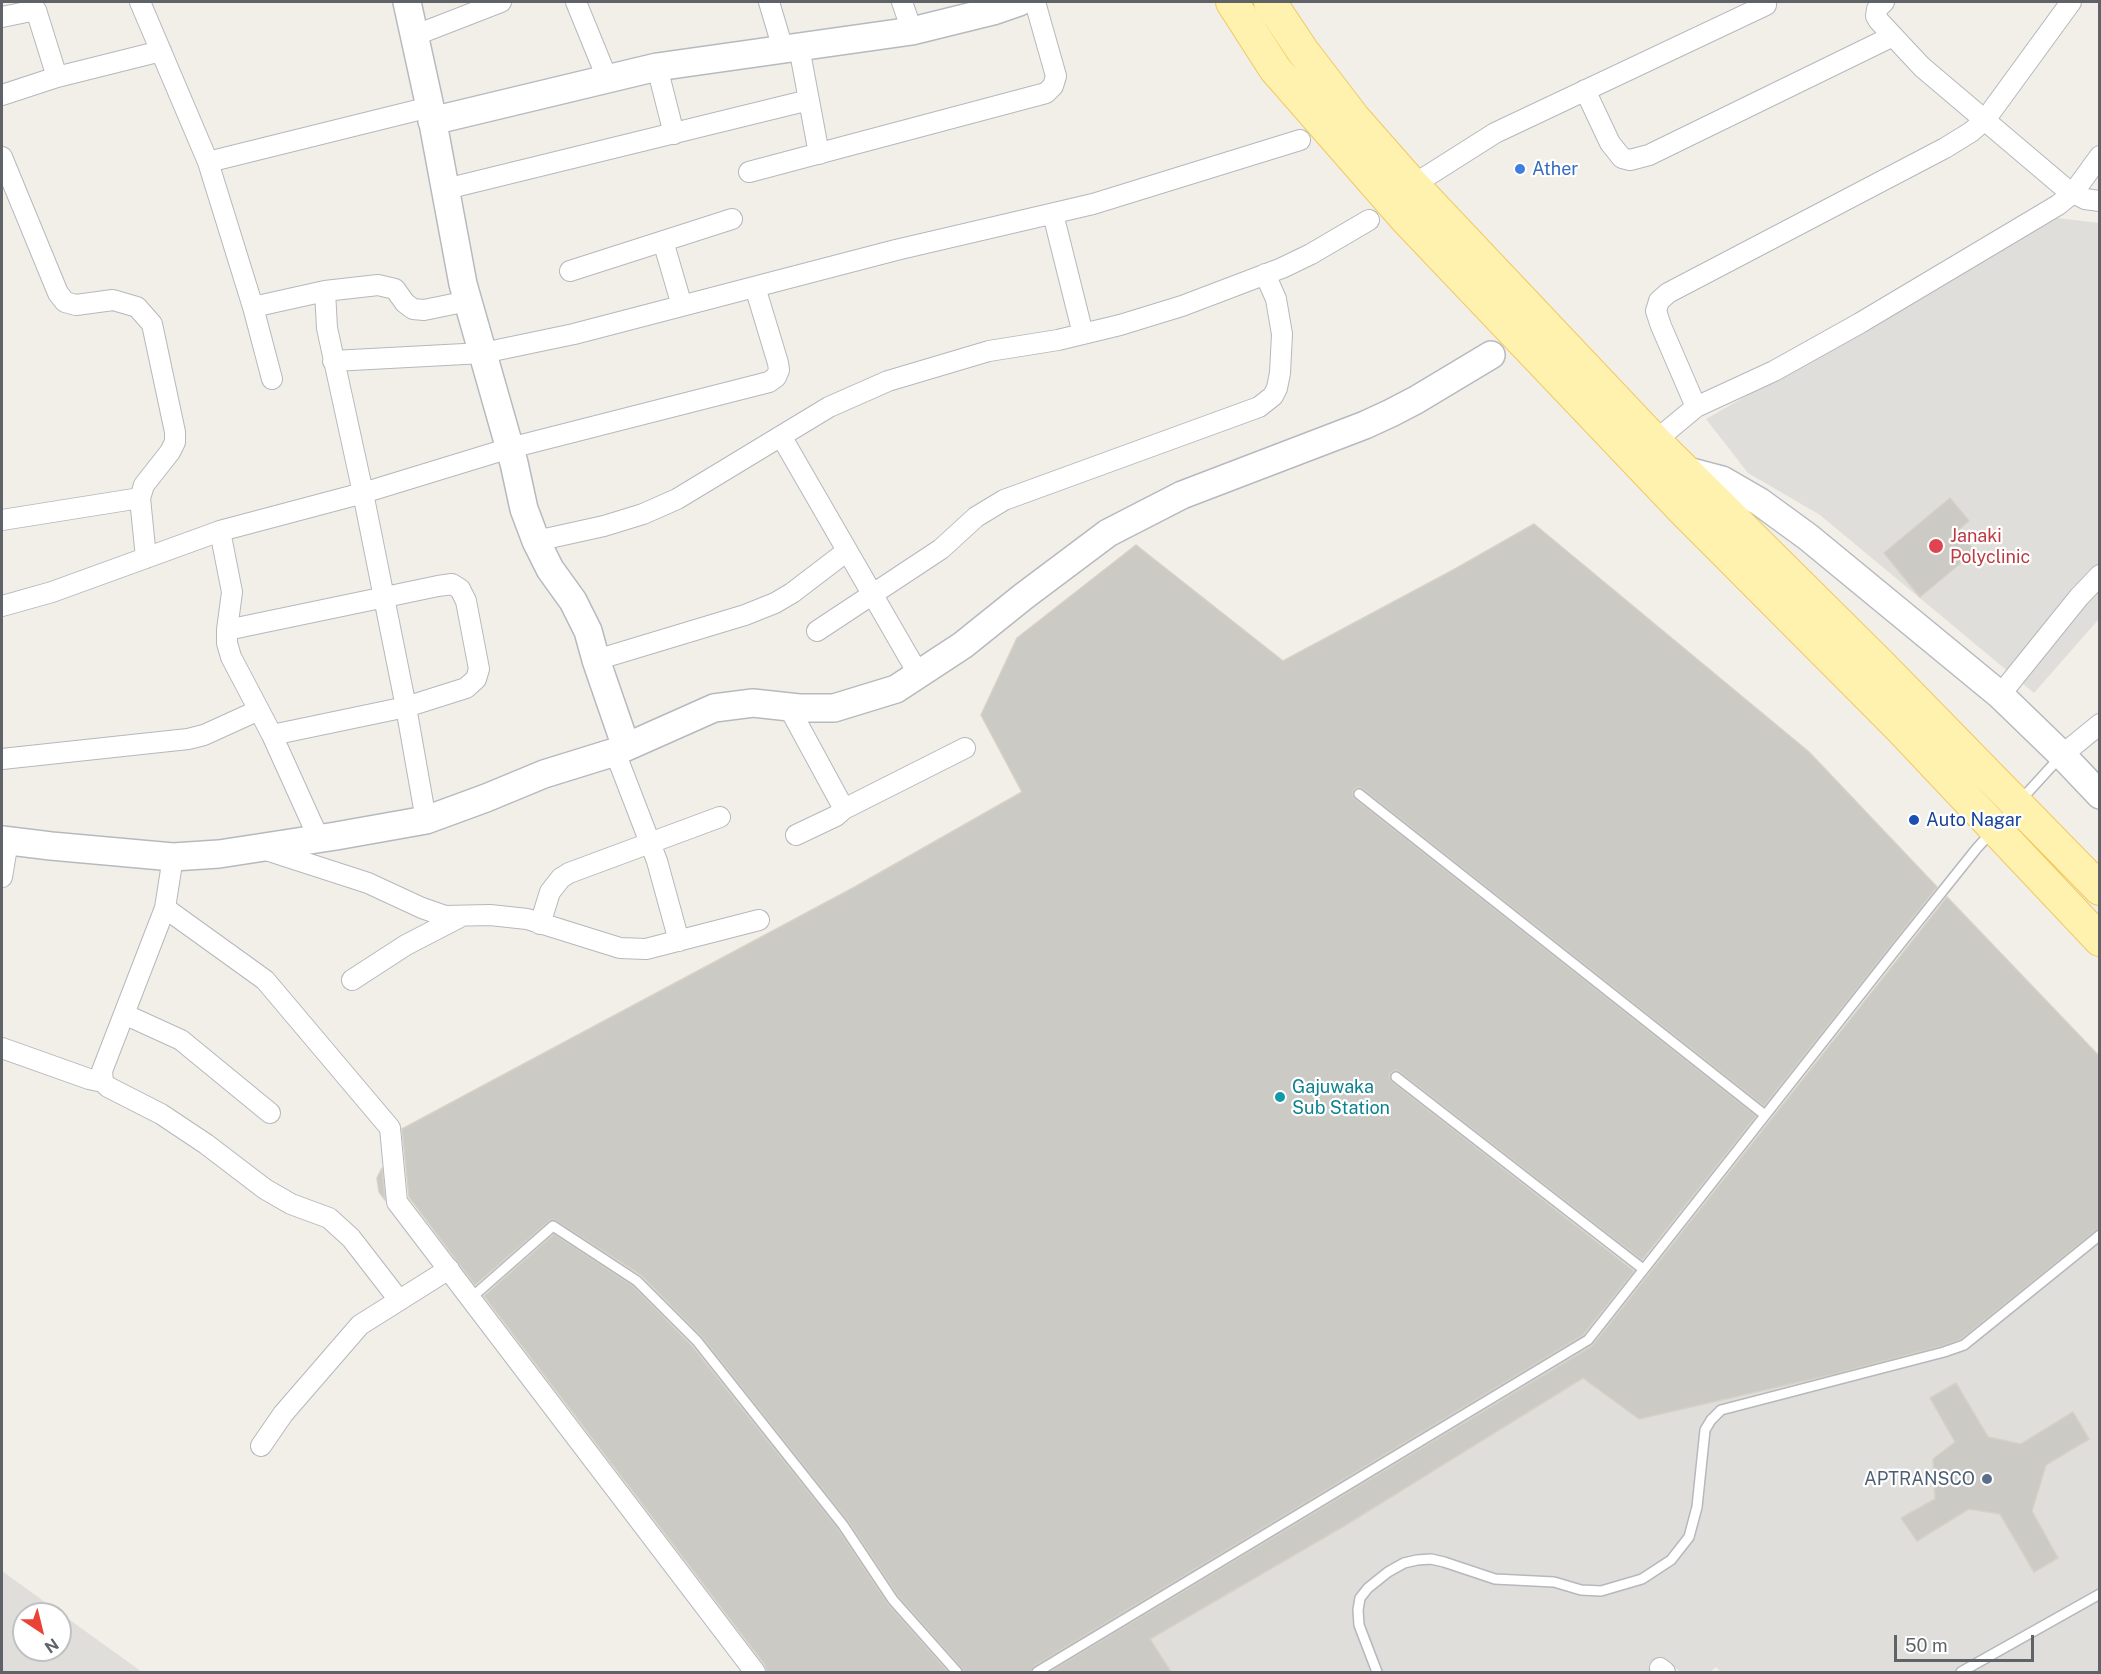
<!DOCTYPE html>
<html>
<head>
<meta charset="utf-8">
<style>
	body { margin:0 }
	#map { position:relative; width:2101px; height:1674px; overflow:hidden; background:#f1efe8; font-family:"Public Sans",sans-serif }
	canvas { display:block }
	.frame { position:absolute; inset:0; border:3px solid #5f6368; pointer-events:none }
	.north { position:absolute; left:12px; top:1602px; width:60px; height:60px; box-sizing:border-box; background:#fff; border:2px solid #bfc1c3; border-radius:50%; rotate:145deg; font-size:16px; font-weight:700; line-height:24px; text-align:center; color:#5f6368 }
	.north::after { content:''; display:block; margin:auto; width:21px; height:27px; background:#ea4335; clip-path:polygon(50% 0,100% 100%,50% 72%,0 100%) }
	.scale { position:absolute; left:1894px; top:1635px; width:140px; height:27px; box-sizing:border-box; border:3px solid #5f6368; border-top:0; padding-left:8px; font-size:18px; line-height:21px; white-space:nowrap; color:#5f6368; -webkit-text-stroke:4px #fff; paint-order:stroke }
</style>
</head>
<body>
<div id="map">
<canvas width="2101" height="1674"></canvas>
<div class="frame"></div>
<div class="north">N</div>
<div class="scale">50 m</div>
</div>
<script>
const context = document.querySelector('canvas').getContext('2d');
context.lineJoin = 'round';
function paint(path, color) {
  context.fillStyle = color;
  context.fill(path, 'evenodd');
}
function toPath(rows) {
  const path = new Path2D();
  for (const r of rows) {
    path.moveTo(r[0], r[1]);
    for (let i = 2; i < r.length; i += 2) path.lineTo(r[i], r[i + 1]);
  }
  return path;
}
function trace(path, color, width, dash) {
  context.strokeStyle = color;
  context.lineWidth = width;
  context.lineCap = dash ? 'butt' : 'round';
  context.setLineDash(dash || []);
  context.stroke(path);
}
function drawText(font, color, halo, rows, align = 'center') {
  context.font = font + ' "Public Sans",sans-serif';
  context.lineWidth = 4.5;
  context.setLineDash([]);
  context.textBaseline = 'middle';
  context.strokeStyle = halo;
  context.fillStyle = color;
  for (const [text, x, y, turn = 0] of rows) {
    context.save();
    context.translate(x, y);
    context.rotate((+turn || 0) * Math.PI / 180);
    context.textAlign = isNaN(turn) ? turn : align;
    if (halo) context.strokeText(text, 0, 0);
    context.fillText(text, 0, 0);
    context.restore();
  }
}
paint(toPath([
	[2057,218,2099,223,2099,619,2034,693,1820,515,1748,473,1706,419],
	[2099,1227,2099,1672,1721,1672,1716,1667,1710,1672,1681,1672,1668,1662,1650,1672,1171,1672,1150,1639,1344,1526,1583,1378,1640,1419,1955,1345],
	[2,1571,142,1672,2,1672],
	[24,1614,60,1614,60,1650,24,1650]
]), '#e0deda');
const building = toPath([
	[1950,498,1969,521,1958,530,1975,551,1920,597,1884,553,1950,498],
	[1534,524,1809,752,1937,887,1764,1106,1363,789,1359,787,1354,789,1352,794,1355,799,1756,1116,1642,1260,1400,1072,1396,1070,1391,1072,1389,1077,1392,1082,1634,1271,1583,1335,1034,1666,1030,1672,964,1672,962,1668,898,1596,848,1521,702,1337,641,1275,553,1219,549,1221,475,1285,409,1197,402,1129,853,888,1022,792,981,715,1017,638,1136,545,1283,661,1455,569,1534,524],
	[1947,897,2100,1057,2100,1227,1961,1339,1942,1346,1834,1374,1639,1419,1583,1378,1344,1526,1150,1639,1171,1672,1049,1672,1592,1346,1947,897],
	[382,1168,385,1200,379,1192,377,1178,382,1168],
	[554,1234,633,1286,692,1346,838,1529,888,1604,948,1672,767,1672,765,1665,484,1296,554,1234],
	[1956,1383,1988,1437,2021,1444,2073,1412,2089,1439,2046,1465,2032,1511,2058,1558,2034,1572,2000,1514,1969,1509,1917,1541,1901,1518,1935,1499,1933,1459,1955,1442,1930,1398,1956,1383]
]);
paint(building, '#cccac5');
trace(building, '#d6d1c6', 1.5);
const lane = toPath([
	[1359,794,1765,1115],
	[1396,1077,1643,1269],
	[471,1298,553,1226,637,1281,697,1341,843,1525,893,1600,957,1672],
	[1037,1672,1588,1340,1897,948,1977,848,2061,756],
	[1377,1672,1359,1625,1358,1610,1360,1598,1368,1588,1388,1572,1404,1563,1417,1560,1431,1559,1444,1562,1495,1579,1554,1582,1581,1590,1601,1591,1642,1579,1671,1560,1689,1537,1697,1507,1705,1430,1711,1420,1721,1410,1944,1352,1964,1345,2100,1235],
	[1961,1672,2100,1594]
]);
const street = toPath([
	[140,2,208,162,430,107],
	[576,2,607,78],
	[769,2,783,49],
	[902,2,912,31],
	[1884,2,1877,9,1876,16,1879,21,1922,67,2066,189,2085,199,2100,201],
	[2,17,36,10,57,77],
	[416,35,501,2],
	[799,47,819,154],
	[657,67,674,134],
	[1585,90,1610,143,1622,158,1630,160,1649,155,1893,36],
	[2,95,57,77,161,51],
	[2,157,58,293,65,302,76,305,113,300,137,307,152,324,175,432,175,442,170,452,144,485,140,498,146,558],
	[208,162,253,307,272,379],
	[749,172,1046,93,1053,86,1056,76,1035,2],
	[1413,185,1495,133,1766,5],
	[446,189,809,100],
	[1053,214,1083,334],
	[663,241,682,306],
	[570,271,732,219],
	[325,291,327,328,363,493,406,707,426,820],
	[253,307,325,291,378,285,395,289,405,303,413,309,424,310,468,301],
	[333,361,483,353,574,334,896,250,1093,204,1300,140],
	[1696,407,1661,326,1656,311,1659,301,1668,293,1945,148,1971,132,1985,120,2071,2],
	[781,436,919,675],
	[1655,441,1696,407,1774,371,1860,323,2058,205,2073,193,2100,156],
	[2,520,140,498],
	[220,531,232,592,227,630,227,643,231,657,272,735,319,839],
	[536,541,604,526,643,514,677,499,829,407,888,381,989,351,1058,340,1120,325,1182,306,1282,268,1311,254,1369,220],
	[2,606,52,592,220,531,363,493,510,448,769,382,776,377,779,370,778,363,755,287],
	[227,630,438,586,452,584,460,589,466,601,479,669,476,679,466,688,406,707,272,735],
	[817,631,941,549,976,517,1004,500,1259,407,1273,396,1277,388,1280,373,1282,334,1276,299,1265,274],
	[596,660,745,615,775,603,792,593,847,551],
	[2000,695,2079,597,2100,575],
	[788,706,844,809,836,816,796,835],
	[615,752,657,861,679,941],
	[2062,755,2100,724],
	[2,759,188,739,204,735,259,710],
	[844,809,965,748],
	[263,849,368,883,422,908,445,916,490,915,527,919,620,948,646,949,759,920],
	[173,857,165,908,265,980,390,1128,397,1202,755,1672],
	[2,877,8,841],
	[165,908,102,1071,103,1082,108,1087,161,1114,206,1144,265,1189,291,1204,329,1218,351,1238,399,1300],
	[540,924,550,892,561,878,569,873,720,817],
	[352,980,406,945,462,916],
	[124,1014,181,1040,270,1113],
	[2,1048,89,1079,103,1082],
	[261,1446,283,1414,360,1325,449,1269],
	[1660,1668,1665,1672]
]);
const secondary = toPath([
	[407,2,430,107,463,284,514,463,524,509,536,541,550,569,573,601,588,631,596,660,626,747],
	[432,121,657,67,912,31,993,11,1019,2],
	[1684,470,1722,480,1760,502,1808,537,2000,695,2062,755,2100,795],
	[2,840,51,846,173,857,219,854,336,836,426,820,486,798,544,774,615,752,714,708,753,703,799,708,834,708,896,689,963,645,1024,596,1108,533,1182,495,1365,425,1391,413,1416,400,1491,355]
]);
const primary = toPath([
	[1232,2,1275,69,1406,219,1682,509,1902,730,2100,940],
	[1270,2,1302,50,1354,118,1413,185,1655,441,1880,664,2100,889]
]);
trace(lane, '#b5b8bc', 12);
trace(street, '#b5b8bc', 22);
trace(secondary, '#b6babf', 30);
trace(primary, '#f2c960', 34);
trace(lane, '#fff', 9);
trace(street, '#fff', 20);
trace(secondary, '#fff', 27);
trace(primary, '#fff2af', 32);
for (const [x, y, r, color] of [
	[1520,169,6,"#3f7fe0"],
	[1936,546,8,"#e0444e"],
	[1914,820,6,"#1a4fb4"],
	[1280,1097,6,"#0f9aa8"],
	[1987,1479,6,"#5c6f8a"]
]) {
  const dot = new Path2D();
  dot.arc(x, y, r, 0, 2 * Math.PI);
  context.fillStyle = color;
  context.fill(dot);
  trace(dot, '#fff', 2);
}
drawText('18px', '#366cbe', '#fff', [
	["Ather",1532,169]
], 'left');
drawText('18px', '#be3a42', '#fff', [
	["Janaki",1950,536],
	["Polyclinic",1950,557]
], 'left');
drawText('18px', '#164399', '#fff', [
	["Auto Nagar",1926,820]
], 'left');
drawText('18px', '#0d838f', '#fff', [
	["Gajuwaka",1292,1087],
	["Sub Station",1292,1108]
], 'left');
drawText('18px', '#4e5e75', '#fff', [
	["APTRANSCO",1975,1479]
], 'right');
</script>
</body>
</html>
